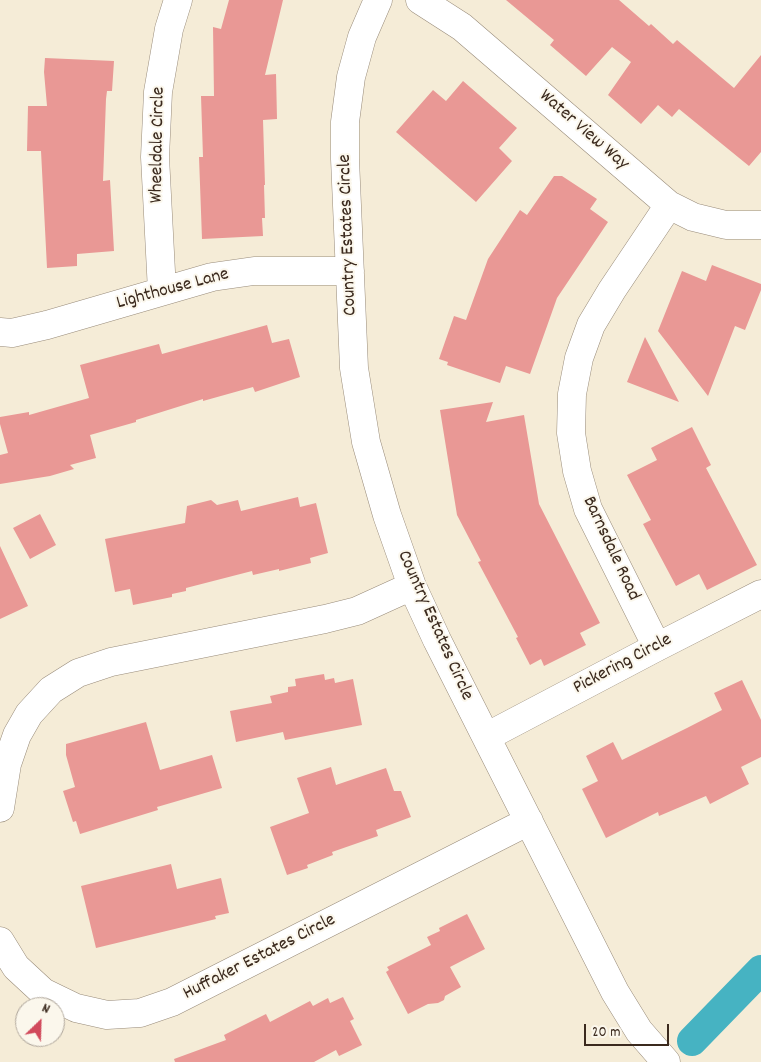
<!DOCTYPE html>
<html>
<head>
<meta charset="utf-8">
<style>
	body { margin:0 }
	#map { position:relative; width:761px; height:1062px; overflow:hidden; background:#f5ecd7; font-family:Dekko,sans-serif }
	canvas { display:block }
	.north { position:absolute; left:15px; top:997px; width:50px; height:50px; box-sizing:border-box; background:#fbf7ec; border:1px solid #aea59a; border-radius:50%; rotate:24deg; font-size:14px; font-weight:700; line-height:20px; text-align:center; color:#3b2a1e }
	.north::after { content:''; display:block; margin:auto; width:18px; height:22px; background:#d1495b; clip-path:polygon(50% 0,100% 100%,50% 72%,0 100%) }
	.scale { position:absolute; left:584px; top:1024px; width:85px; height:22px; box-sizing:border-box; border:2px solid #3b2a1e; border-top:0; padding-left:6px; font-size:15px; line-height:18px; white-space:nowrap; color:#3b2a1e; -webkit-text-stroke:4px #fbf7ec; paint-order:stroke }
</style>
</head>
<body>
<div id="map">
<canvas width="761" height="1062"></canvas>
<div class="north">N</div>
<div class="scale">20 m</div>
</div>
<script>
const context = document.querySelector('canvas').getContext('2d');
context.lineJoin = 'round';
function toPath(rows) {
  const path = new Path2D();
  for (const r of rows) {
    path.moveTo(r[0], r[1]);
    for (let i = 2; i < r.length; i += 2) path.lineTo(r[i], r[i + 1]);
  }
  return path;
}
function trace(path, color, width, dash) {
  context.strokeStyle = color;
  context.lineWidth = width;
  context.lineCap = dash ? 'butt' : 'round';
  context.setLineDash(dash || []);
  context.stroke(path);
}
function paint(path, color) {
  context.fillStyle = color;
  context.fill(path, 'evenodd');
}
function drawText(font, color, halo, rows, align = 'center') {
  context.font = font + ' Dekko,sans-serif';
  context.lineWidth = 4;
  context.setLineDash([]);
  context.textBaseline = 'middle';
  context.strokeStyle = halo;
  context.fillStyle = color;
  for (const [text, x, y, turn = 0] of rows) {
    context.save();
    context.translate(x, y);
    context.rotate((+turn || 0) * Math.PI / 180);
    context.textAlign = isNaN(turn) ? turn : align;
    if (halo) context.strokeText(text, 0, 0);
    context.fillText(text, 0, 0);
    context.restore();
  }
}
trace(toPath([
	[692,1041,761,970]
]), '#46b3c2', 30);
paint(toPath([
	[229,0,283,0,265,75,276,74,277,119,263,120,265,185,264,185,265,218,262,218,263,236,202,239,199,157,203,157,201,96,214,96,213,27,221,29],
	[506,0,619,0,649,26,651,24,673,44,677,40,734,88,761,55,761,152,749,166,679,109,672,117,658,105,641,124,608,95,631,62,612,47,586,76,550,45,554,40],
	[45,58,114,61,112,91,107,91,106,99,103,181,110,180,114,251,77,254,77,266,47,268,41,151,27,151,28,106,47,106,44,72],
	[463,81,517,128,499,148,512,161,476,202,396,132,433,90,446,101],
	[554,176,562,176,597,199,590,209,608,222,557,298,530,374,506,366,500,383,447,365,448,362,439,359,454,316,466,320,488,259,520,210,527,215],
	[712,265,761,284,761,290,745,330,735,326,708,396,658,331,682,271,706,281],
	[267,325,272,343,289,339,300,377,255,392,253,387,203,401,203,399,136,420,136,422,90,435,96,458,70,465,74,469,50,476,0,484,0,455,8,453,0,424,0,417,29,412,29,415,89,398,80,365,159,344,162,354],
	[645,337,679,402,627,382],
	[493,402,486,422,524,415,539,504,600,623,580,633,586,645,544,666,541,659,530,665,516,638,518,637,478,562,481,561,457,515,440,410],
	[692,427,711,465,706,468,757,565,707,590,699,574,676,586,643,524,651,520,627,475,657,460,651,448],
	[298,497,300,507,316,503,328,553,310,558,311,563,279,571,279,569,253,575,252,571,186,588,186,591,172,594,172,597,133,605,130,589,115,592,105,539,185,523,187,506,211,500,217,505,238,500,241,511],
	[40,514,56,545,30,559,13,528],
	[0,546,28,606,0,619],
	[324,674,325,680,334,678,335,683,353,679,362,725,285,740,283,732,236,742,230,711,272,703,270,696,288,692,288,687,296,686,295,679],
	[742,680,761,720,761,757,741,767,749,784,710,804,706,796,659,816,658,812,606,838,582,789,598,781,586,756,613,742,622,760,687,728,722,710,714,693],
	[146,722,160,770,212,755,222,788,157,807,158,810,80,834,76,821,73,822,63,791,75,787,66,755,66,744],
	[331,767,336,785,386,768,394,791,401,791,411,817,376,830,378,836,332,852,333,855,307,865,308,868,287,875,270,827,309,813,297,778],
	[171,864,177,889,221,878,229,913,215,916,216,919,96,948,81,886],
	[467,914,485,949,450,967,461,987,445,996,444,1000,438,1003,428,1004,408,1014,386,972,389,970,387,967,431,945,427,937,440,931,439,928],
	[343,997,354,1019,350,1021,362,1045,339,1056,336,1050,314,1062,175,1062,174,1059,226,1040,224,1035,266,1014,270,1022,310,1001,313,1006,328,998,330,1003]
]), '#e99895');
const minor = toPath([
	[378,0,362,37,351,77,345,122,345,159,354,368,366,442,387,515,412,586,437,640,615,992,639,1031,666,1062],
	[420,0,462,27,669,205,693,217,726,225,761,225],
	[162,291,155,157,158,92,169,29,178,0],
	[0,332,12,333,47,325,212,277,254,271,350,271],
	[657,647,588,509,577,471,571,433,572,394,579,358,591,325,612,290,669,205],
	[486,737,657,647,761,594],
	[0,808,7,764,17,735,29,714,51,690,78,673,111,662,325,619,357,611,412,586],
	[0,941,16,967,43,992,76,1008,107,1015,140,1013,172,1002,529,821]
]);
trace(minor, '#988b7a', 29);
trace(minor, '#fff', 28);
drawText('19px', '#3b2a1e', '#fbf7ec', [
	["Water View Way",583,131,41],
	["Wheeldale Circle",159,145,-89],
	["Country Estates Circle",349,235,-92],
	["Lighthouse Lane",173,290,-15],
	["Barnsdale Road",610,549,65],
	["Country Estates Circle",434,626,66],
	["Pickering Circle",623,665,-28],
	["Huffaker Estates Circle",260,958,-27]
]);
</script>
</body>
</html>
